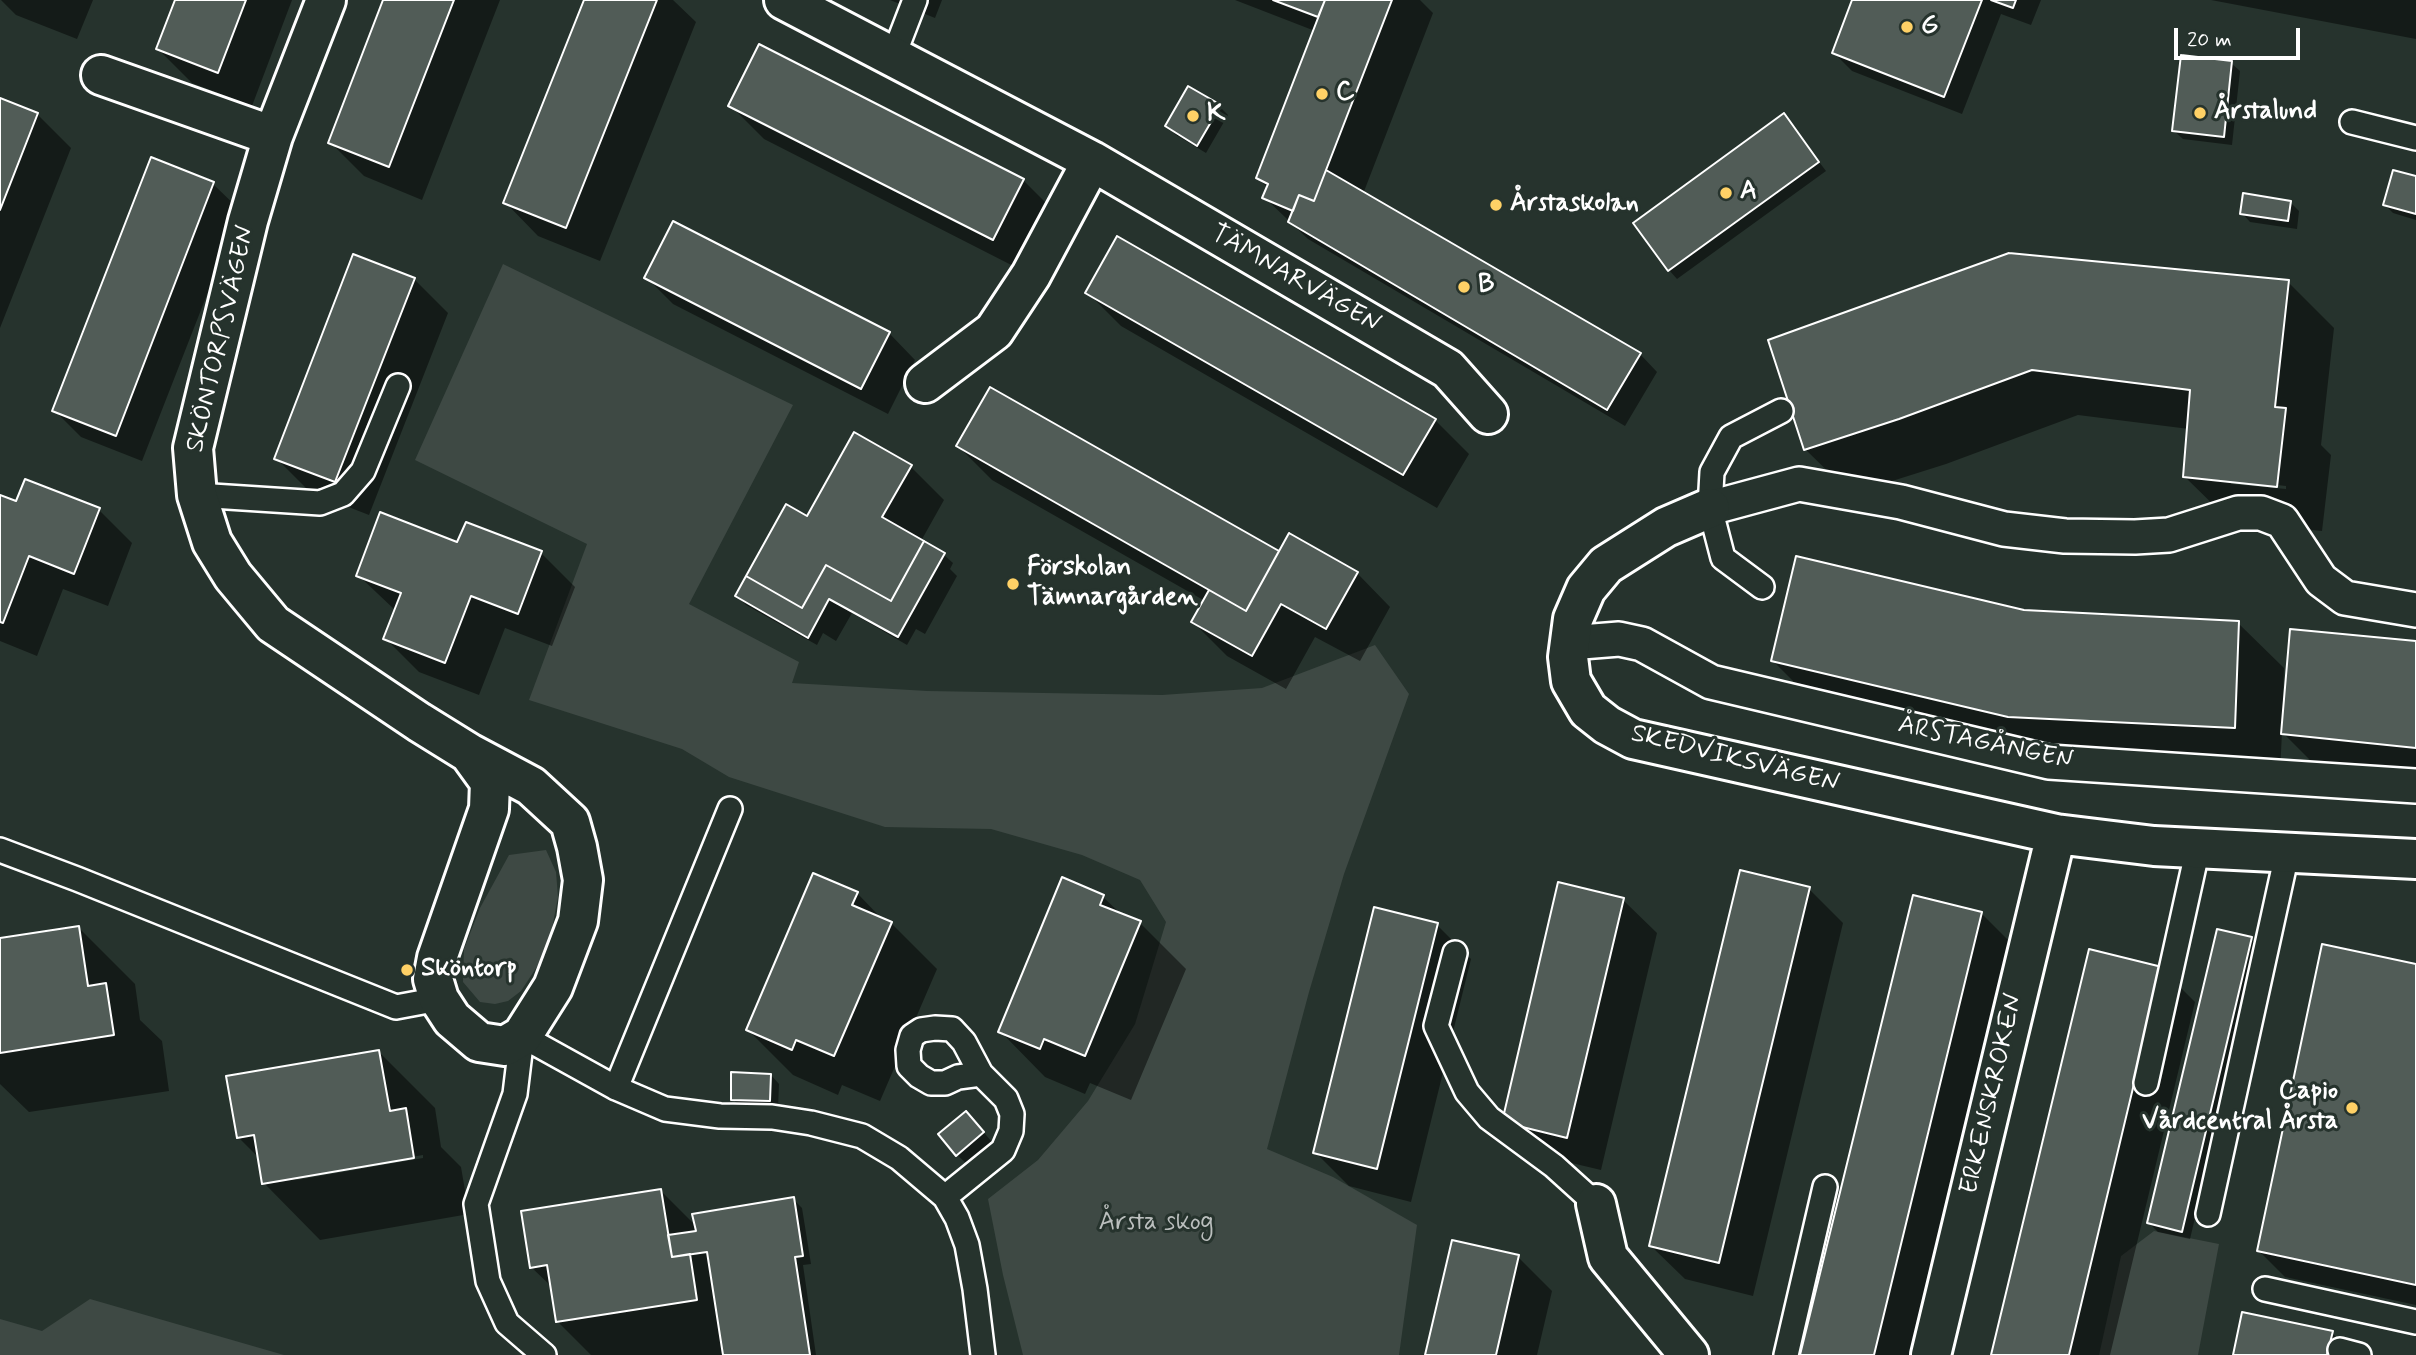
<!DOCTYPE html>
<html>
<head>
<meta charset="utf-8">
<style>
	body { margin:0 }
	#map { position:relative; width:2416px; height:1355px; overflow:hidden; background:#26332d; font-family:Mynerve,sans-serif }
	canvas { display:block }
	.scale { position:absolute; left:2174px; top:28px; width:126px; height:32px; box-sizing:border-box; border:4px solid #fff; border-top:0; padding-left:9px; font-size:21px; line-height:24px; white-space:nowrap; color:#fff; -webkit-text-stroke:5px #26332d; paint-order:stroke }
</style>
</head>
<body>
<div id="map">
<canvas width="2416" height="1355"></canvas>
<div class="scale">20 m</div>
</div>
<script>
const context = document.querySelector('canvas').getContext('2d');
context.lineJoin = 'round';
function paint(path, color) {
  context.fillStyle = color;
  context.fill(path, 'evenodd');
}
function toPath(rows) {
  const path = new Path2D();
  for (const r of rows) {
    path.moveTo(r[0], r[1]);
    for (let i = 2; i < r.length; i += 2) path.lineTo(r[i], r[i + 1]);
  }
  return path;
}
function trace(path, color, width, dash) {
  context.strokeStyle = color;
  context.lineWidth = width;
  context.lineCap = dash ? 'butt' : 'round';
  context.setLineDash(dash || []);
  context.stroke(path);
}
function drawText(font, color, halo, rows, align = 'center') {
  context.font = font + ' Mynerve,sans-serif';
  context.lineWidth = 6;
  context.setLineDash([]);
  context.textBaseline = 'middle';
  context.strokeStyle = halo;
  context.fillStyle = color;
  for (const [text, x, y, turn = 0] of rows) {
    context.save();
    context.translate(x, y);
    context.rotate((+turn || 0) * Math.PI / 180);
    context.textAlign = isNaN(turn) ? turn : align;
    if (halo) context.strokeText(text, 0, 0);
    context.fillText(text, 0, 0);
    context.restore();
  }
}
paint(toPath([
	[503,264,793,405,689,604,799,662,792,683,927,691,1162,695,1262,688,1375,645,1409,694,1344,874,1309,992,1267,1149,1333,1177,1417,1225,1399,1355,1023,1355,1003,1275,988,1199,1038,1160,1088,1101,1135,1024,1166,922,1140,880,1082,855,991,829,885,827,729,777,682,749,529,700,587,544,415,460],
	[546,850,556,872,558,897,550,939,542,959,521,991,508,1001,495,1004,480,1002,463,982,464,949,480,908,509,855],
	[2154,1231,2219,1244,2198,1355,2099,1355,2121,1256],
	[90,1299,284,1355,0,1355,0,1319,42,1331]
]), '#3e4944');
paint(toPath([
	[1,0,93,0,77,39,16,15],
	[177,0,292,0,252,106,192,83,158,49],
	[385,0,500,0,422,200,364,176,330,142],
	[586,0,673,0,696,22,600,261,538,236,505,202],
	[890,0,942,0,935,18],
	[1235,0,1420,0,1433,13,1363,194,1640,354,1657,372,1625,426,1308,239,1264,197,1268,188,1258,178,1315,31],
	[1854,0,2041,0,2031,25,2001,14,1962,114,1852,71,1834,53],
	[2211,0,2416,0,2416,39],
	[2231,63,2240,71,2232,145,2183,139,2174,131],
	[0,99,37,114,71,148,0,328],
	[730,105,1023,180,1057,214,1027,273,764,139],
	[1220,107,1228,115,1206,153,1176,135,1167,126],
	[1784,116,1826,171,1677,279,1669,270],
	[2416,178,2416,220,2393,213,2385,205],
	[213,184,240,210,142,461,81,437,54,410],
	[2290,202,2299,211,2297,229,2250,222,2242,213],
	[647,278,889,333,915,360,888,414,673,304],
	[414,279,448,313,369,515,310,492,276,458],
	[2288,282,2334,328,2321,445,2331,455,2322,531,2231,522,2185,477,2189,429,2078,415,1946,464,1851,494,1805,449,1771,341],
	[2231,480,2286,486,2286,489,2231,484],
	[1087,292,1435,420,1469,454,1437,508,1121,326],
	[990,389,1280,554,1357,573,1390,607,1360,661,1315,637,1286,689,1227,656,1193,622,1205,601,992,480,958,446],
	[910,466,944,500,921,541,944,555,953,563,950,569,957,576,925,634,916,629,907,645,852,613,836,641,823,633,817,645,746,605,737,596,807,518],
	[0,497,17,504,99,510,132,543,108,606,63,589,37,656,0,641],
	[458,544,541,553,575,587,552,646,505,628,479,695,419,672,385,638,396,611,358,575],
	[2023,612,2238,623,2284,668,2283,698,2416,643,2416,788,2329,779,2282,732,2280,773,2055,762,1818,706,1773,661],
	[1809,889,1843,923,1753,1296,1685,1279,1651,1246],
	[857,893,883,920,891,923,937,969,880,1101,842,1085,838,1095,793,1075,748,1030],
	[1103,897,1122,915,1140,923,1186,969,1131,1100,1090,1083,1085,1094,1045,1077,1000,1031],
	[1623,900,1657,933,1601,1170,1538,1155,1504,1121],
	[1981,913,2015,947,1916,1355,1802,1355],
	[1437,925,1471,959,1411,1202,1349,1186,1315,1152],
	[79,928,135,984,140,1020,162,1041,169,1091,29,1112,0,1084,0,940],
	[2251,939,2259,947,2190,1239,2158,1232,2149,1223],
	[2416,966,2416,1305,2285,1277,2259,1251],
	[2161,968,2195,1002,2110,1355,1993,1355],
	[379,1052,435,1108,441,1147,461,1167,469,1214,320,1240,264,1183,260,1159,238,1137],
	[423,1155,423,1158,297,1180,294,1177],
	[771,1075,779,1084,778,1109,741,1108,733,1099],
	[974,1121,992,1142,966,1163,957,1155],
	[660,1190,697,1227,793,1199,802,1208,811,1264,803,1265,816,1355,591,1355,557,1321,552,1287,531,1267],
	[1518,1257,1552,1291,1537,1355,1427,1355],
	[2332,1333,2354,1355,2235,1355]
]), '#0007');
const building = toPath([
	[175,0,246,0,218,73,156,49,175,0],
	[383,0,454,0,389,167,328,143,383,0],
	[657,0,566,228,503,203,584,0,657,0],
	[1273,0,1325,0,1318,17,1273,0],
	[1325,0,1392,0,1314,201,1299,195,1293,211,1262,198,1268,184,1256,178,1325,0],
	[1852,0,1982,0,1944,97,1832,53,1852,0],
	[1991,0,2016,0,2013,8,1991,0],
	[759,44,1024,179,993,240,728,106,759,44],
	[2181,55,2232,61,2224,137,2172,131,2181,55],
	[1188,86,1221,105,1197,146,1165,126,1188,86],
	[0,98,38,113,0,210,0,98],
	[1784,113,1819,162,1668,271,1633,223,1784,113],
	[151,157,214,182,116,436,52,411,151,157],
	[1326,170,1641,353,1607,410,1288,222,1299,195,1314,201,1326,170],
	[2393,170,2416,176,2416,214,2383,205,2393,170],
	[2243,193,2291,201,2288,221,2240,214,2243,193],
	[673,221,890,332,861,389,644,278,673,221],
	[1117,236,1436,419,1403,475,1085,293,1117,236],
	[2009,253,2289,280,2275,407,2286,408,2277,487,2183,477,2190,390,2032,370,1899,419,1804,450,1768,340,2009,253],
	[353,254,415,278,335,482,274,459,353,254],
	[990,387,1279,551,1246,611,956,446,990,387],
	[854,432,912,465,882,517,924,541,891,601,826,565,802,608,746,576,786,504,807,516,854,432],
	[25,479,100,508,74,574,29,556,3,623,0,622,0,495,16,501,25,479],
	[380,512,457,542,466,522,542,551,518,614,471,596,445,663,383,639,401,593,356,576,380,512],
	[1289,533,1358,572,1326,629,1281,604,1252,656,1191,622,1209,590,1246,611,1289,533],
	[924,541,945,553,898,637,829,599,808,638,735,596,746,576,802,608,826,565,891,601,924,541],
	[1796,556,2024,610,2239,621,2235,728,2008,717,1771,661,1796,556],
	[2290,629,2416,641,2416,748,2281,734,2290,629],
	[1740,870,1810,887,1719,1263,1649,1246,1740,870],
	[813,873,858,892,852,905,892,922,834,1056,796,1040,792,1050,746,1030,813,873],
	[1062,877,1104,895,1100,905,1141,921,1085,1056,1044,1039,1040,1049,998,1032,1062,877],
	[1558,882,1624,898,1567,1138,1502,1122,1558,882],
	[1913,895,1982,912,1874,1355,1800,1355,1913,895],
	[1374,907,1438,923,1377,1169,1313,1153,1374,907],
	[79,926,88,986,106,983,114,1035,0,1053,0,938,79,926],
	[2217,929,2252,937,2182,1232,2147,1223,2217,929],
	[2322,944,2416,964,2416,1285,2257,1251,2322,944],
	[2089,949,2162,967,2069,1355,1991,1355,2089,949],
	[379,1050,390,1111,406,1108,414,1158,262,1184,254,1135,237,1138,226,1076,379,1050],
	[731,1072,771,1074,770,1101,731,1100,731,1072],
	[966,1111,984,1132,956,1156,938,1134,966,1111],
	[661,1189,672,1257,690,1254,697,1300,556,1322,547,1265,530,1268,521,1211,661,1189],
	[794,1197,803,1256,795,1257,810,1355,723,1355,707,1252,672,1257,668,1235,696,1231,692,1214,794,1197],
	[1452,1240,1519,1255,1496,1355,1425,1355,1452,1240],
	[2242,1312,2333,1331,2327,1355,2233,1355,2242,1312]
]);
paint(building, '#515c57');
trace(building, '#fff', 2);
const service = toPath([
	[893,57,915,0],
	[2352,122,2416,138],
	[197,495,320,503,343,494,363,471,398,386],
	[1762,587,1723,558,1710,508,1712,472,1731,437,1781,411],
	[0,850,77,879,396,1007,439,999],
	[1455,953,1436,1026,1467,1092,1489,1118,1554,1166,1596,1204],
	[2146,1083,2198,848],
	[616,1088,730,809],
	[945,1197,1003,1150,1011,1131,1012,1114,1006,1099,981,1074,964,1042,952,1029,935,1028,921,1030,912,1036,908,1050,909,1066,919,1076,931,1083,945,1083,958,1077,981,1074],
	[2208,1214,2287,854],
	[2265,1289,2416,1322],
	[2340,1350,2359,1355],
	[544,1355,507,1323,488,1281,476,1204,515,1094,522,1036,616,1088,665,1109,720,1116,772,1117,811,1123,862,1136,899,1158,945,1197,957,1218,967,1245,975,1289,983,1355],
	[1786,1355,1825,1187]
]);
const pedestrian = toPath([
	[1710,508,1799,484,1901,502,2004,529,2065,536,2135,537,2169,535,2238,513,2261,513,2282,521,2321,580,2345,598,2416,610],
	[1569,643,1619,639,1642,644,1711,682,2049,762,2416,786]
]);
const minor = toPath([
	[326,0,273,136,248,221,193,448,197,495,212,542,233,576,273,624,419,722,469,753,531,786,570,822,577,847,583,880,578,921,553,987,522,1036,505,1046,479,1042,452,1019,439,999,433,979,437,958,489,809,490,782,469,753],
	[784,0,1092,161,1448,369,1488,414],
	[101,75,273,136],
	[925,383,994,331,1031,275,1092,161],
	[1710,508,1666,527,1606,565,1586,589,1573,619,1568,657,1571,681,1588,710,1607,725,1633,739,2056,834,2154,846,2416,859],
	[1596,1204,1608,1257,1689,1355],
	[1931,1355,2056,834]
]);
trace(service, '#fff', 28);
trace(pedestrian, '#fff', 38);
trace(minor, '#fff', 44);
trace(service, '#26332d', 23);
trace(pedestrian, '#26332d', 33);
trace(minor, '#26332d', 38);
for (const [x, y, r, color] of [
	[1907,27,7,"#ffd166"],
	[1322,94,7,"#ffd166"],
	[2200,113,7,"#ffd166"],
	[1193,116,7,"#ffd166"],
	[1726,193,7,"#ffd166"],
	[1496,205,7,"#ffd166"],
	[1464,287,7,"#ffd166"],
	[1013,584,7,"#ffd166"],
	[407,970,7,"#ffd166"],
	[2352,1108,7,"#ffd166"]
]) {
  const dot = new Path2D();
  dot.arc(x, y, r, 0, 2 * Math.PI);
  context.fillStyle = color;
  context.fill(dot);
  trace(dot, '#26332d', 2.5);
}
drawText('bold 26px', '#fff', '#26332d', [
	["G",1921,27],
	["C",1336,94],
	["Årstalund",2214,113],
	["K",1207,116],
	["A",1740,193],
	["Årstaskolan",1510,205],
	["B",1478,287],
	["Förskolan",1027,569],
	["Tämnargården",1027,599],
	["Sköntorp",421,970],
	["Capio",2338,1093,"right"],
	["Vårdcentral Årsta",2338,1123,"right"]
], 'left');
drawText('26px', '#fff', '#26332d', [
	["TÄMNARVÄGEN",1295,280,30],
	["SKÖNTORPSVÄGEN",222,339,-77],
	["ÅRSTAGÅNGEN",1985,744,12],
	["SKEDVIKSVÄGEN",1735,760,14],
	["ERKENSKROKEN",1993,1094,-77]
]);
drawText('26px', '#bbbfbe', '#26332d', [
	["Årsta skog",1156,1224]
]);
</script>
</body>
</html>
